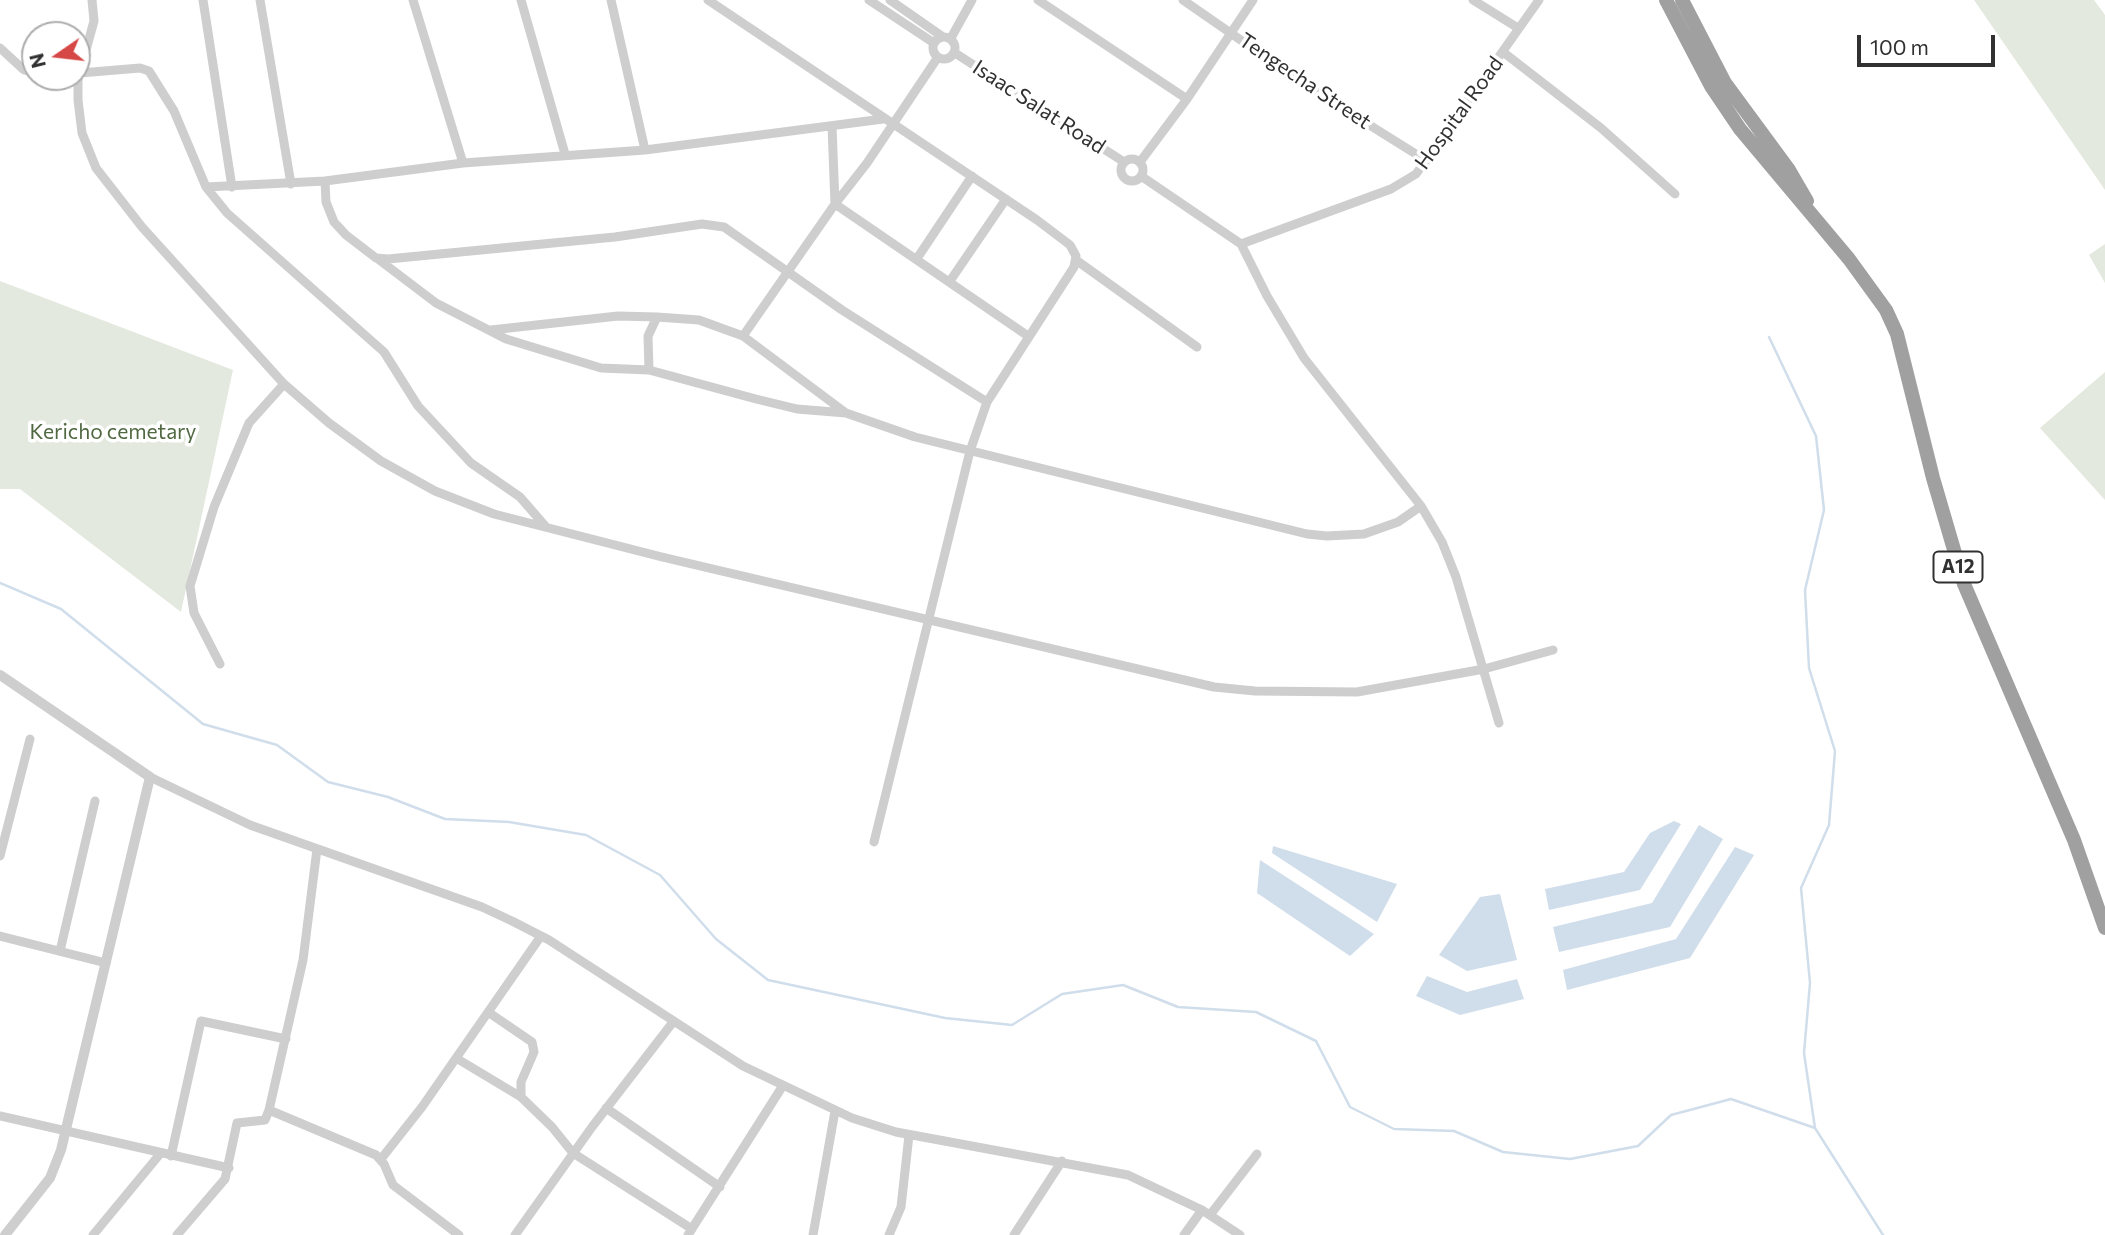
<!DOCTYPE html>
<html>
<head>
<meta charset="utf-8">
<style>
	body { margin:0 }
	#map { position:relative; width:2105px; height:1235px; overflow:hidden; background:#fff; font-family:Commissioner,sans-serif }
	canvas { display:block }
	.north { position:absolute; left:21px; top:21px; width:70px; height:70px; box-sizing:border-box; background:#fff; border:2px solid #adadad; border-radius:50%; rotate:256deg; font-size:19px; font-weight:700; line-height:28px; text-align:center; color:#313131 }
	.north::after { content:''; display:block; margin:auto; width:24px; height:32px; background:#d54846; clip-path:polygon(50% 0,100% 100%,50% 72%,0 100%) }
	.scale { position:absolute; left:1857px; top:35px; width:138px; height:32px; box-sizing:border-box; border:4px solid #313131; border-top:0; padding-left:9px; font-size:21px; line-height:24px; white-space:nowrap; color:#313131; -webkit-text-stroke:5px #fff; paint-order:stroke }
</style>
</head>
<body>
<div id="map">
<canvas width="2105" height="1235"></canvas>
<div class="north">N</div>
<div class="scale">100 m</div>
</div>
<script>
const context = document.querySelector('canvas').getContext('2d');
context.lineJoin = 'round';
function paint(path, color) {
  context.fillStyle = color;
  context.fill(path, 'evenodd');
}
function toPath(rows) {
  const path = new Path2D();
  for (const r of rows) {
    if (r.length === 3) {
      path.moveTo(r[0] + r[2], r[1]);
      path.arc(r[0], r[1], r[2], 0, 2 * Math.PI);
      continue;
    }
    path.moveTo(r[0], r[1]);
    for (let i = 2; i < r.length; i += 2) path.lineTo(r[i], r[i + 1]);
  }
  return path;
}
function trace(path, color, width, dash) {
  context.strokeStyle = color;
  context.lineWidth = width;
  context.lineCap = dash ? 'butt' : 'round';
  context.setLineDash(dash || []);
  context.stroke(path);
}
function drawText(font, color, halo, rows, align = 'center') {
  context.font = font + ' Commissioner,sans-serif';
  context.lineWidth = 7;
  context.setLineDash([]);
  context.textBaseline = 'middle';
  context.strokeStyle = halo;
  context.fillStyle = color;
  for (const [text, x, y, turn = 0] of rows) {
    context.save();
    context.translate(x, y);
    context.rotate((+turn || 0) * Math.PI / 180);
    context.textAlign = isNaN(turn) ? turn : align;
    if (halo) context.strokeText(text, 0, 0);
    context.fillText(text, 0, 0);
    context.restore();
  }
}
paint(toPath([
	[1974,0,2094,0,2105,15,2105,190],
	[2105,244,2105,283,2089,255],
	[0,281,233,370,181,612,20,489,0,489],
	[2105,372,2105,500,2040,428]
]), '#e3e9de');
paint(toPath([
	[1674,821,1681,824,1640,890,1549,910,1545,889,1624,872,1650,833],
	[1699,825,1723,839,1670,927,1559,952,1553,927,1652,903],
	[1273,846,1397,884,1377,922,1272,853],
	[1735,847,1754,855,1690,958,1567,990,1563,970,1676,939],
	[1260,860,1374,934,1350,956,1257,893],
	[1500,894,1517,960,1467,971,1439,955,1480,897],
	[1427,976,1467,992,1517,979,1524,999,1460,1015,1416,996]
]), '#d0ddea');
trace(toPath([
	[1769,337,1816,436,1824,510,1805,590,1809,668,1835,751,1829,825,1801,888,1810,983,1804,1053,1815,1128,1883,1235],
	[0,583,61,609,203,724,277,745,328,782,388,797,445,819,509,822,586,835,660,875,716,939,768,980,945,1018,1012,1025,1062,994,1123,985,1178,1007,1256,1012,1316,1041,1350,1107,1394,1129,1454,1131,1503,1152,1570,1159,1638,1146,1671,1115,1731,1099,1815,1128]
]), '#d0ddea', 2.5);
trace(toPath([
	[92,0,94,21,78,79,78,100,82,133,96,168,142,227,284,384,329,423,381,461,435,491,494,514,662,557,1214,687,1255,691,1357,692,1484,669,1553,650],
	[203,0,232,187],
	[260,0,291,184],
	[413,0,463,163],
	[521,0,565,154],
	[611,0,645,150],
	[708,0,1037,220,1070,245,1076,256,1074,267,987,402,970,451,874,842],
	[869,0,934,43],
	[890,0,943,37],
	[1038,0,1187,99],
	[1183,0,1307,86,1427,161],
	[1473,0,1518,28],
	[944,48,11],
	[951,38,972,0],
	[0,48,24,70,35,73],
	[1503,52,1601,128,1675,194],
	[955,53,1124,162],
	[938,57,867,163,835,204,1028,336],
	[80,73,140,68,149,71,174,111,206,187,325,181],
	[883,119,645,150,463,163,325,181,326,202,334,222,346,235,376,258,388,259,615,237,702,224,724,227,842,310,987,402],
	[1132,170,11],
	[1140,162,1187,99,1253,0],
	[1141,176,1241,244],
	[206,187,227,213,384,352,418,406,471,463,520,497,546,527],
	[1241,244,1267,296,1304,358,1421,506,1442,542,1456,577,1499,723],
	[1241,244,1391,189,1416,174,1539,0],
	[918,257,972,176],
	[378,259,436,303,506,339,601,368,649,370],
	[1076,260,1197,347],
	[950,281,1006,199],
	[657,317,699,320,743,336,846,413,797,409,756,399,649,370,648,336,657,317],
	[491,330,618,316,657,317],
	[743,336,835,204,832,126],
	[846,413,915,437,1307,534,1327,536,1364,534,1398,522,1421,506],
	[220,664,194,613,190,586,214,507,249,423,284,384],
	[150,777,250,825,482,907,512,921,549,940,743,1066,852,1118,896,1132,1128,1175,1202,1210,1240,1235],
	[0,856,30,739],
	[0,936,106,963],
	[60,951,95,801],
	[488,1012,532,1042,534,1052,521,1082,521,1097,552,1127,573,1153,692,1229],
	[456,1058,521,1097],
	[606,1108,720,1187],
	[269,1110,303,960,317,849],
	[0,1116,229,1168],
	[171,1156,201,1021,286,1039],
	[381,1159,422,1107,541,936],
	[1210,1215,1257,1154],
	[93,1235,160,1154],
	[177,1235,225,1179,237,1123,265,1120,269,1110,376,1155,384,1164,393,1185,459,1235],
	[515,1235,592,1127,673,1022],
	[688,1235,782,1087],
	[813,1235,835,1111],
	[889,1235,901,1207,909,1135],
	[1014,1235,1062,1161],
	[1184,1235,1202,1210]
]), '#cecece', 9);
trace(toPath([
	[0,675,150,777,61,1150,50,1178,5,1235]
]), '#cecece', 10);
trace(toPath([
	[1666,0,1711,86,1740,129,1849,259,1886,310,1897,334,1933,478,1964,584,2074,840,2105,928],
	[1682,0,1725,83,1789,170,1807,201]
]), '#a0a0a0', 14);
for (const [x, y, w] of [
	[1958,567,49]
]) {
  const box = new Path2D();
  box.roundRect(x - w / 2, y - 15.5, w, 31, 5);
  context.fillStyle = '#fff';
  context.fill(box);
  trace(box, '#313131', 2);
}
drawText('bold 19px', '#313131', null, [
	["A12",1958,567]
]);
drawText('21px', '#313131', '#fff', [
	["Tengecha Street",1305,81,34],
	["Isaac Salat Road",1039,107,33],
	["Hospital Road",1459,113,-54]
]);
drawText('21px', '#516942', '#fff', [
	["Kericho cemetary",113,432]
]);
</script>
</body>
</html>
